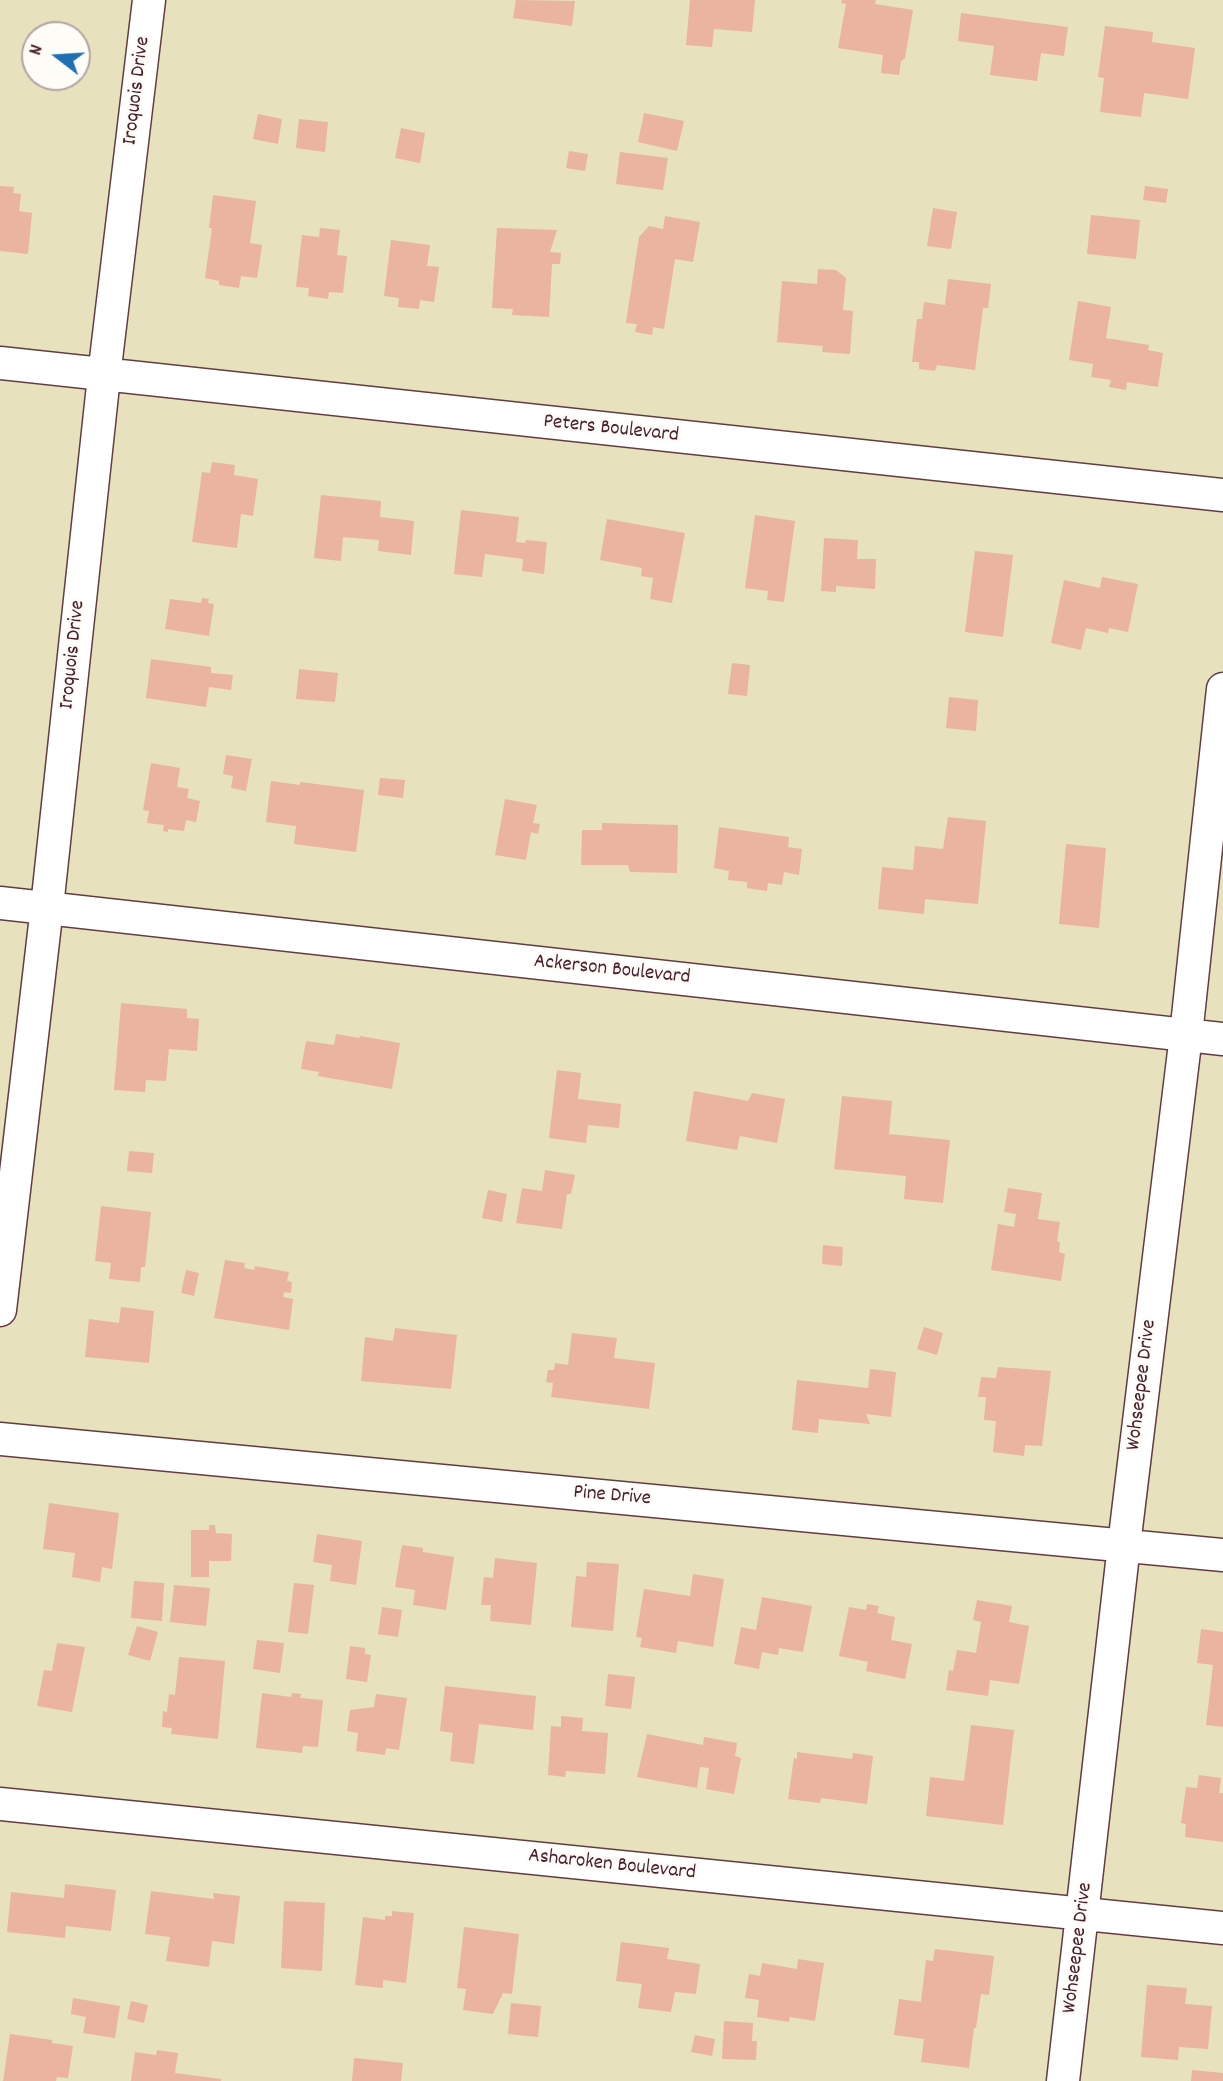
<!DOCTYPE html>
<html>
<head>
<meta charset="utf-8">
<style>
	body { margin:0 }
	#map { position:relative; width:1223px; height:2081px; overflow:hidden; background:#e8e1bd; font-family:Dekko,sans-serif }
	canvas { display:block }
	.north { position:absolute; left:21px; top:21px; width:70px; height:70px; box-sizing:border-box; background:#fdfcf7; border:2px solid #b5a4a5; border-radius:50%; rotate:287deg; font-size:19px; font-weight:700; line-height:28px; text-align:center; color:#4a1f2b }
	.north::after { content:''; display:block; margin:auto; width:24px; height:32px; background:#1f6fb2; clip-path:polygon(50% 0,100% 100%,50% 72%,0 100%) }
</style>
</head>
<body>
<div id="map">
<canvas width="1223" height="2081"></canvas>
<div class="north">N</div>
</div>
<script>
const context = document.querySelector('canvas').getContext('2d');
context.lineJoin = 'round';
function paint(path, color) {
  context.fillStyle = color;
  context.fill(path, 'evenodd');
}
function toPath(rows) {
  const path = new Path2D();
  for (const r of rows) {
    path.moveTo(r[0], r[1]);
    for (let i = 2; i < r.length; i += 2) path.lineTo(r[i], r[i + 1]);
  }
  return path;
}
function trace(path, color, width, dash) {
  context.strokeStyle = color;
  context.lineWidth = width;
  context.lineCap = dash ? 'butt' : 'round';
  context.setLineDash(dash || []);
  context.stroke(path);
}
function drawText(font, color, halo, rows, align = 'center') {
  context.font = font + ' Dekko,sans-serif';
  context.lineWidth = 6;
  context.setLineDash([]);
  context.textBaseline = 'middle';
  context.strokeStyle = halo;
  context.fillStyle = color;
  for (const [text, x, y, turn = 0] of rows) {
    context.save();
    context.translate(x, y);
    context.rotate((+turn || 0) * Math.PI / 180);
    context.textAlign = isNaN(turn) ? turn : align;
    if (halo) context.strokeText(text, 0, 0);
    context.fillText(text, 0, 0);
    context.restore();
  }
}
paint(toPath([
	[516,0,575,1,572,26,513,18],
	[690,0,755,0,752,32,714,29,712,47,686,45],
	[842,0,876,0,875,4,913,10,905,58,901,61,899,75,881,73,883,55,838,48,846,4,841,3],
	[961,13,1068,27,1064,56,1041,53,1037,81,990,75,994,46,958,41],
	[1105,26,1153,32,1152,42,1195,48,1188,99,1144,93,1141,117,1100,112,1104,78,1098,77],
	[644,113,684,121,677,151,638,142],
	[258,114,282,119,278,144,253,139],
	[299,119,328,122,325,152,296,148],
	[401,128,425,133,420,163,395,158],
	[569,151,588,154,585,171,566,168],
	[620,152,668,158,663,190,616,184],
	[0,186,14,187,13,193,21,194,19,211,32,213,28,254,0,251],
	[1145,186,1168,189,1166,203,1143,200],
	[213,195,256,201,250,243,262,245,257,278,241,276,239,288,219,285,219,281,205,278,212,228,209,228],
	[933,208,957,212,951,249,927,246],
	[1091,215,1140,220,1136,259,1087,254],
	[665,216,700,222,693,262,675,259,664,329,653,327,652,335,635,332,637,324,626,323,639,237,649,226,663,229],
	[320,228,340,230,337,255,347,256,343,293,329,292,328,299,308,296,309,288,296,287,302,235,319,237],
	[497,228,557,230,550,252,561,253,560,264,552,264,549,317,512,315,513,309,492,308],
	[391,240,430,245,427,266,439,267,434,302,420,300,419,309,398,307,399,298,384,296],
	[818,269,836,270,846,278,843,310,853,311,850,354,822,352,823,346,777,342,782,281,817,284],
	[948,279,991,284,988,308,983,308,975,370,937,365,935,371,919,369,919,362,912,362,917,319,922,319,924,302,945,305],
	[1078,301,1111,307,1106,338,1149,345,1148,350,1163,353,1158,387,1127,382,1126,390,1109,387,1111,380,1091,377,1093,364,1069,360],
	[212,462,235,465,234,475,258,479,253,516,241,514,237,548,192,542,202,472,210,473],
	[321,495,381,501,380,517,414,521,411,555,378,551,379,540,343,537,341,561,314,558],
	[461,510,519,517,516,542,525,543,526,540,547,542,544,574,522,571,523,559,485,554,482,577,454,574],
	[755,515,795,521,784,602,767,600,768,591,745,588],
	[607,519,685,533,672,603,650,599,653,578,641,576,642,568,600,560],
	[824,538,858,540,857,559,876,559,875,589,836,586,836,592,821,591],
	[975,551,1013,555,1003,637,965,632],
	[1102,577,1138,584,1128,632,1109,628,1108,633,1086,628,1081,650,1051,643,1064,580,1100,588],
	[202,598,209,599,208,603,214,604,209,636,165,629,170,599,201,603],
	[151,659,211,667,211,673,233,675,231,690,209,687,206,707,146,698],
	[732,663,750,665,747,696,728,694],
	[299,669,338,673,335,702,296,699],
	[949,697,978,700,976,731,946,728],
	[226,755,252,759,246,791,231,788,233,776,223,774],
	[151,763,180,768,177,787,189,789,187,798,200,801,196,822,186,820,184,831,168,829,168,832,163,831,164,825,147,823,149,811,143,810],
	[380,778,405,780,403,798,378,795],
	[271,781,300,785,300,782,364,790,356,852,294,844,296,826,266,822],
	[505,799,537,805,533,823,540,824,538,834,531,832,526,860,495,855],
	[948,817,986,821,978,904,925,899,924,914,878,909,882,867,913,870,915,846,943,849],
	[602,823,678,825,677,873,630,872,628,865,581,865,582,830,602,830],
	[719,827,789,837,788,847,802,849,799,875,784,872,782,885,768,883,767,891,747,888,747,882,728,880,729,871,714,868],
	[1066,844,1106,848,1099,928,1059,924],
	[121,1003,187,1009,187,1018,199,1019,197,1051,169,1049,166,1081,146,1080,145,1092,114,1090],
	[336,1034,359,1038,360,1036,400,1043,392,1089,318,1076,319,1072,301,1069,306,1041,334,1045],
	[557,1070,581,1073,578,1099,621,1104,619,1128,588,1125,586,1143,549,1138],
	[694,1091,748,1101,752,1093,785,1099,777,1143,740,1136,737,1150,686,1141],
	[842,1096,892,1101,889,1134,950,1140,943,1203,904,1199,906,1176,834,1169],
	[129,1151,154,1153,152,1173,127,1171],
	[545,1170,575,1175,571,1194,567,1194,562,1229,516,1223,522,1188,542,1191],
	[1008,1188,1042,1193,1038,1219,1060,1222,1057,1241,1060,1242,1059,1252,1065,1254,1061,1281,991,1270,998,1224,1014,1227,1016,1214,1004,1212],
	[488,1190,507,1194,502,1222,482,1218],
	[101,1206,151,1212,145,1267,141,1267,140,1282,109,1279,111,1263,95,1261],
	[823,1245,843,1247,842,1266,822,1264],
	[225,1260,245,1263,244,1268,254,1270,255,1266,289,1272,287,1281,292,1282,291,1293,284,1292,283,1297,293,1299,289,1330,214,1318],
	[186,1270,199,1273,194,1296,181,1293],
	[121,1307,154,1311,149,1363,85,1357,89,1319,119,1323],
	[924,1327,943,1333,937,1355,917,1349],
	[395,1328,457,1335,451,1389,361,1381,365,1337,393,1341],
	[572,1333,617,1338,614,1358,655,1363,649,1409,551,1397,553,1383,546,1382,548,1370,554,1370,555,1363,568,1365],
	[998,1367,1051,1371,1042,1446,1025,1445,1024,1456,993,1452,996,1421,984,1420,986,1397,978,1397,981,1377,996,1378],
	[870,1369,896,1372,891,1417,866,1414,870,1424,819,1419,818,1433,792,1430,797,1380,868,1388],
	[49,1503,119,1513,112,1569,102,1567,100,1582,72,1577,75,1553,43,1549],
	[209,1525,215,1525,216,1533,232,1534,231,1561,209,1561,209,1577,191,1577,191,1530,209,1530],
	[317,1534,362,1541,356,1585,330,1581,332,1565,313,1562],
	[402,1545,423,1548,423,1552,454,1557,446,1610,413,1605,415,1590,395,1587],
	[495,1558,537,1563,531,1625,490,1621,491,1605,481,1605,484,1577,493,1578],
	[587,1562,619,1564,613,1631,571,1627,576,1576,586,1577],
	[693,1574,724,1579,713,1647,678,1641,676,1653,640,1647,642,1638,636,1637,644,1589,690,1596],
	[134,1581,164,1583,162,1621,131,1618],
	[294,1583,314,1585,308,1634,288,1632],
	[174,1585,210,1588,206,1626,170,1622],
	[762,1597,812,1606,803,1652,779,1648,778,1655,762,1652,759,1669,734,1664,741,1627,756,1630],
	[977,1600,1012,1606,1009,1622,1029,1626,1019,1684,990,1680,988,1696,946,1690,949,1670,953,1671,957,1650,976,1653,981,1622,973,1620],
	[867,1604,879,1606,877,1613,895,1617,891,1640,912,1644,905,1679,866,1671,868,1662,839,1656,849,1607,866,1610],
	[382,1607,402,1610,398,1637,378,1634],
	[137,1626,158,1632,150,1661,128,1655],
	[1201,1629,1223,1632,1223,1727,1206,1725,1213,1665,1197,1663],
	[257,1640,284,1643,280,1673,253,1669],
	[57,1643,85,1647,72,1712,37,1706,44,1670,52,1671],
	[350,1646,365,1648,365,1654,371,1655,367,1682,346,1679],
	[179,1657,225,1661,218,1739,171,1734,172,1728,162,1727,163,1711,167,1712,169,1694,175,1695],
	[608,1674,635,1677,631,1709,605,1706],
	[445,1686,536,1696,533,1730,479,1724,474,1764,450,1761,453,1733,440,1731],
	[262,1693,291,1697,292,1693,301,1694,300,1698,323,1700,318,1747,303,1746,302,1753,256,1748],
	[376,1694,407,1698,399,1750,386,1748,385,1755,356,1751,358,1733,347,1731,350,1710,374,1707],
	[561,1716,583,1718,582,1731,608,1733,605,1774,566,1771,565,1777,548,1775,551,1726,561,1727],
	[971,1725,1014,1730,1003,1825,926,1816,930,1777,964,1781],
	[647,1734,703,1745,704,1737,737,1743,735,1756,741,1758,734,1794,706,1789,709,1768,700,1767,697,1788,637,1777],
	[797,1752,852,1759,853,1753,873,1756,867,1804,821,1798,820,1803,788,1799,794,1758,797,1759],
	[1199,1775,1221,1778,1219,1793,1223,1793,1223,1842,1185,1837,1186,1824,1181,1823,1186,1787,1197,1788],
	[65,1884,116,1890,111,1931,66,1926,65,1938,7,1932,11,1892,64,1898],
	[151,1891,214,1899,213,1893,240,1896,234,1944,212,1941,209,1967,166,1961,170,1937,145,1934],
	[284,1901,325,1903,322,1971,281,1968],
	[392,1911,414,1913,406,1983,383,1980,383,1988,355,1985,363,1917,385,1920,385,1916,392,1916],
	[464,1927,519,1934,512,1994,503,1993,493,2014,463,2010,466,1989,457,1988],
	[621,1942,669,1948,667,1959,700,1964,696,1994,675,1992,671,2012,638,2008,642,1984,616,1981],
	[935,1949,994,1956,989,1995,981,1994,976,2028,974,2028,969,2068,921,2062,924,2039,894,2035,899,1999,921,2002,926,1960,933,1961],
	[798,1959,824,1963,815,2021,790,2017,789,2022,757,2017,759,2000,745,1998,749,1974,760,1976,762,1963,797,1969],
	[1147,1985,1187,1988,1185,2004,1212,2006,1208,2049,1179,2047,1178,2060,1141,2057],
	[73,1998,120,2006,115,2038,83,2033,86,2017,71,2014],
	[131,2001,148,2005,144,2023,127,2019],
	[511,2003,541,2006,538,2037,508,2034],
	[724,2021,753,2023,752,2041,757,2041,756,2060,722,2059],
	[10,2034,52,2040,52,2043,73,2046,68,2078,57,2077,56,2081,3,2081],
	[695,2035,715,2039,712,2056,691,2052],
	[157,2050,178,2053,175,2073,221,2079,221,2081,131,2081,135,2052,156,2055],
	[354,2058,403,2063,401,2081,352,2081],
	[1192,2070,1223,2073,1223,2081,1191,2081]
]), '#eab4a0');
const street = toPath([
	[0,363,1223,495],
	[0,903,1223,1039],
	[0,1310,47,907,104,376,149,0],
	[0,1439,1223,1555],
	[0,1804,1223,1928],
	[1063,2081,1124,1545,1186,1035,1223,689]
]);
trace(street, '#623c41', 35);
trace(street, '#fff', 32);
drawText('21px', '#4a1f2b', '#fdfcf7', [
	["Iroquois Drive",138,91,-83],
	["Peters Boulevard",611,430,6],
	["Iroquois Drive",74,655,-84],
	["Ackerson Boulevard",612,971,6],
	["Wohseepee Drive",1143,1385,-83],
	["Pine Drive",612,1497,5],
	["Asharoken Boulevard",612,1866,6],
	["Wohseepee Drive",1079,1948,-83]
]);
</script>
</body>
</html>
